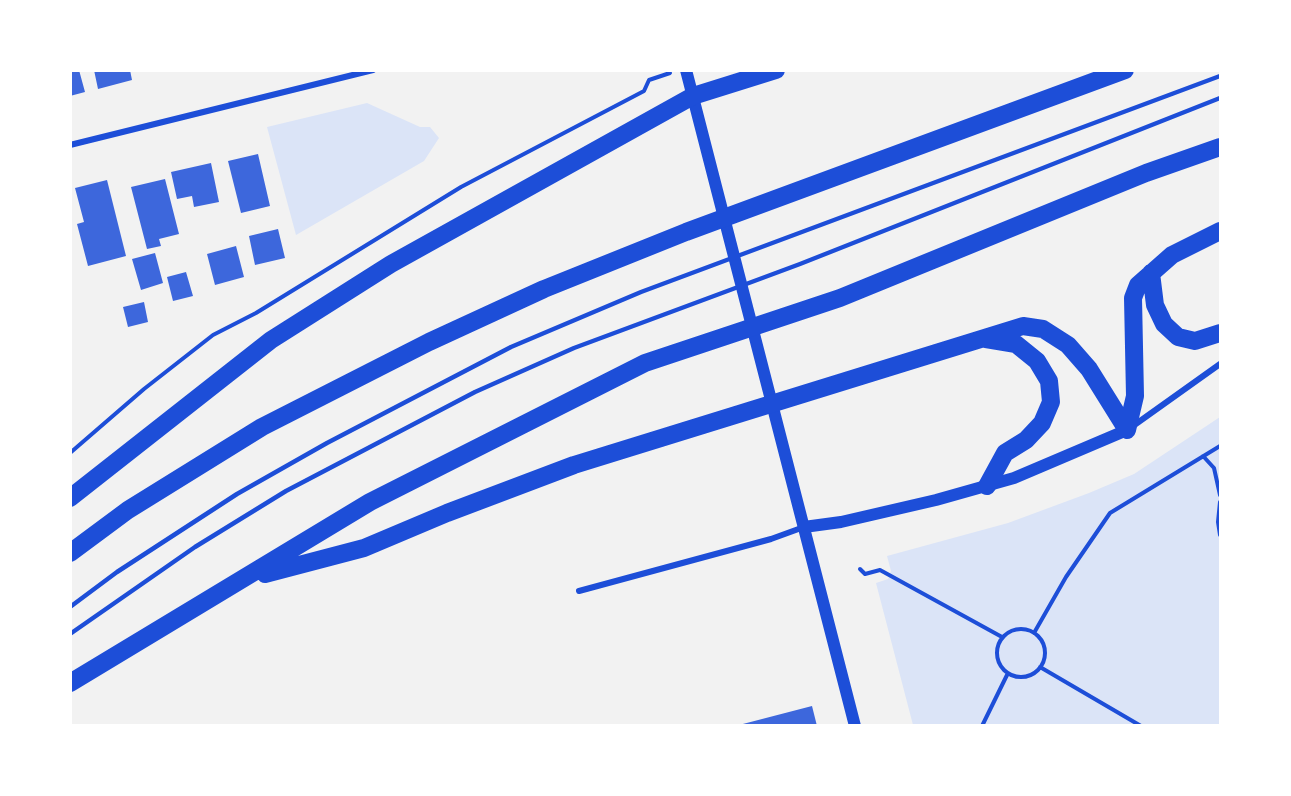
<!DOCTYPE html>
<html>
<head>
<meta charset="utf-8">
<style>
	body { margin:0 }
	#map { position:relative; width:1291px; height:796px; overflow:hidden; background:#f2f2f2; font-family:Signika,sans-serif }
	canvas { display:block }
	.frame { position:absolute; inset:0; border:72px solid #fff; pointer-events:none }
</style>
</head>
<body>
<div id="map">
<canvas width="1291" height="796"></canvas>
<div class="frame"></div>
</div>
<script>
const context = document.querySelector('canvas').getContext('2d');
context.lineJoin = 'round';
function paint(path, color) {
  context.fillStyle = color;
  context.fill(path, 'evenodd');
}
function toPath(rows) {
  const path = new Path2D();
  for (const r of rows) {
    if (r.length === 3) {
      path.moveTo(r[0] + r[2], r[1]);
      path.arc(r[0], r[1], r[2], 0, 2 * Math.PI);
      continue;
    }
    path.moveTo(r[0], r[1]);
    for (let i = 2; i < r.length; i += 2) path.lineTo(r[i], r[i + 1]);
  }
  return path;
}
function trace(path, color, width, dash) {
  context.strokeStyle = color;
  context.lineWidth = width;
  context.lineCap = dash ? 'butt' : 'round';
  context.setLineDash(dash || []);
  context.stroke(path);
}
paint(toPath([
	[367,103,420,127,430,127,439,138,424,161,296,235,267,127],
	[1220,417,1220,725,913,725,876,583,888,579,891,571,887,556,1008,523,1089,493,1134,474]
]), '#dbe4f7');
paint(toPath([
	[70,70,79,70,85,92,70,96],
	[94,70,130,70,132,80,98,89],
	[258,154,270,206,241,213,228,161],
	[211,163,219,202,194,207,192,196,177,199,171,172],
	[165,179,179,234,159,239,161,246,147,249,131,187],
	[107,180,126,256,88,266,77,224,84,222,75,188],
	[278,229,285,258,255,265,249,236],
	[236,246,244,277,215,285,207,254],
	[155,253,163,283,141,290,132,259],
	[186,272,193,296,173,301,167,277],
	[144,302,148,322,128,327,123,307],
	[812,706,817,726,739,726,739,725]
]), '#3d67dc');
trace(toPath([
	[70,453,144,389,213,335,256,313,461,187,644,91,649,80,670,73],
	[1203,456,1214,468,1220,495],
	[1220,502,1218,522,1220,535],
	[860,569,865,574,880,570,1002,637],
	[1021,653,24],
	[1034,633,1066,577,1110,513,1220,446],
	[1040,667,1141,726],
	[982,726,1008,673]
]), '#1d4ed8', 4);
trace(toPath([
	[70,607,117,572,237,494,327,443,511,347,641,292,1220,76],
	[70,634,195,547,286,491,475,392,574,348,800,264,1220,98]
]), '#1d4ed8', 4.5);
trace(toPath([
	[70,145,373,70],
	[1133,426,1220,364],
	[579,591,771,539,804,527]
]), '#1d4ed8', 6);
trace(toPath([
	[686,70,855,726],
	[804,527,841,522,936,500,1014,478,1127,430]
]), '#1d4ed8', 12);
trace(toPath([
	[1151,273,1155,305,1164,324,1178,337,1195,341,1220,333],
	[986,339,1016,344,1037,361,1049,381,1051,402,1042,423,1026,440,1005,453,987,486],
	[1127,430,1135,396,1133,298,1138,285,1172,255,1220,231],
	[70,498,271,340,391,264,693,96,776,70],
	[70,553,128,510,262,427,429,342,544,289,686,232,1125,70],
	[265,574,364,548,447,513,574,465,1023,326,1043,329,1068,345,1089,369,1127,430],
	[70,683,370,502,645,363,840,298,1146,173,1220,147]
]), '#1d4ed8', 18);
</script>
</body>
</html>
